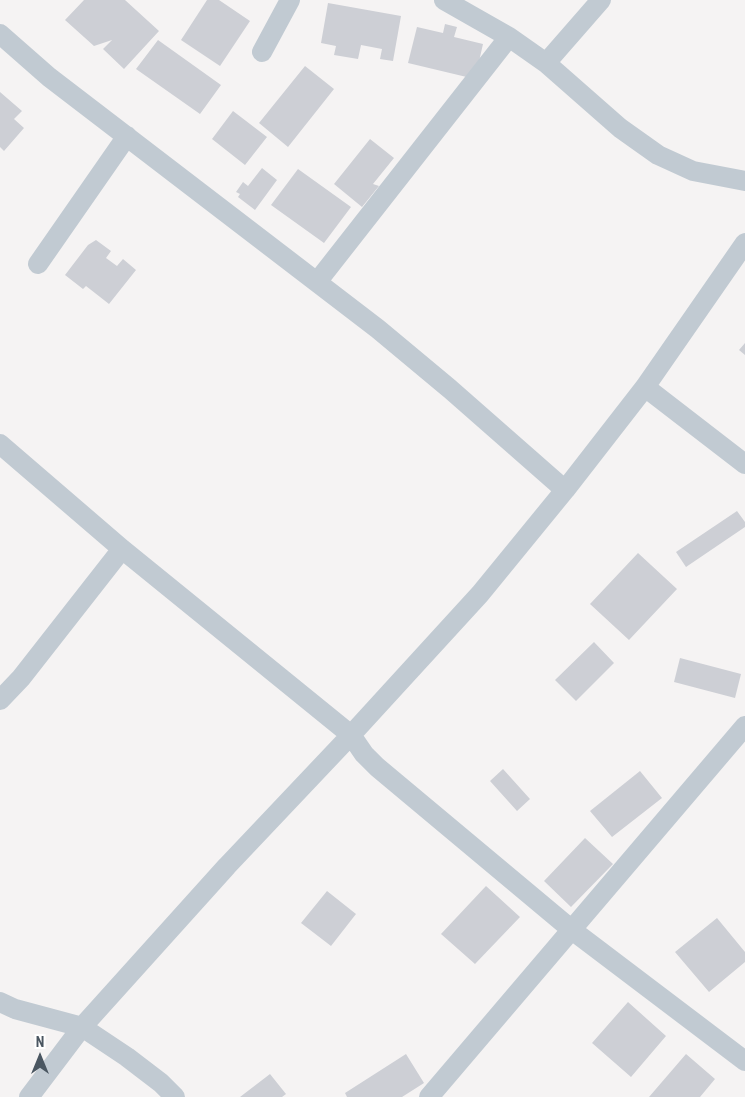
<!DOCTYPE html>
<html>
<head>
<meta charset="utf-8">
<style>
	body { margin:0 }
	#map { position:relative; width:745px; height:1097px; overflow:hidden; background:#f5f3f3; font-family:"Roboto Condensed",sans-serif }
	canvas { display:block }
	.north { position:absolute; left:15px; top:1032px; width:50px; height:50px; -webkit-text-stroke:4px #fff; paint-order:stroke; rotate:0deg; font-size:14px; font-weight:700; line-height:20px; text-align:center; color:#4a5661 }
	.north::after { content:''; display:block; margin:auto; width:18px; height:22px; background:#4a5661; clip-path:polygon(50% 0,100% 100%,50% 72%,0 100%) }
</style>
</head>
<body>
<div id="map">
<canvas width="745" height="1097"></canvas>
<div class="north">N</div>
</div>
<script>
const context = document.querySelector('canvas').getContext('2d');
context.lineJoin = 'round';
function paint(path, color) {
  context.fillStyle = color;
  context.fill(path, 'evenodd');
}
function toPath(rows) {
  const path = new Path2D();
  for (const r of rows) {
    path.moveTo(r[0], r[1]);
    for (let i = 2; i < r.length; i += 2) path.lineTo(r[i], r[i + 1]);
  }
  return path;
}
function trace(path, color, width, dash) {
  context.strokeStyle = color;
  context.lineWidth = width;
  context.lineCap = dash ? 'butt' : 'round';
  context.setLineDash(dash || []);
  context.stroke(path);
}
paint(toPath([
	[84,0,125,0,159,31,124,69,103,49,112,40,94,46,65,20],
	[207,0,219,0,250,21,220,66,181,40],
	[328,3,401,16,393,61,380,59,382,49,361,45,358,59,334,55,336,46,321,43],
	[445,24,457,27,454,37,483,44,475,79,408,63,417,27,443,33],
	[158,40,221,85,200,114,136,69],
	[305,66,334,89,288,147,259,123],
	[0,92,22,111,14,119,24,128,4,151,0,147],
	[233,111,267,137,245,165,212,139],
	[370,139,394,158,373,184,379,186,362,207,334,184],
	[262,168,277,180,255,210,238,197,240,194,236,192,243,182,248,186],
	[298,169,351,207,324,243,271,205],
	[96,240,111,251,106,258,117,266,123,259,136,270,109,304,86,286,83,289,65,275,88,245],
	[745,343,745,355,739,350],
	[737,511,745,522,745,527,686,567,676,552],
	[638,553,677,589,629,640,590,604],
	[594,642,614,663,576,701,555,680],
	[680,658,741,674,735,698,674,682],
	[503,769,530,799,517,811,490,781],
	[640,771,662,798,612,837,590,811],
	[585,838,613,864,571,907,544,881],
	[486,886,520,917,475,964,441,934],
	[327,891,356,914,331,946,301,923],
	[717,918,745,952,745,962,709,992,675,952],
	[628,1002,666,1036,631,1077,592,1043],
	[406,1054,424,1083,402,1097,347,1097,345,1093],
	[686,1054,715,1079,700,1097,649,1097],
	[270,1074,286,1094,282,1097,240,1097]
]), '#cdcfd5');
trace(toPath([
	[444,0,509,37,546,63,620,128,658,155,693,171,745,181],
	[0,34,49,77,378,329,450,389,565,490],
	[262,52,290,0],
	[546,63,601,0],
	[38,264,127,136],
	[317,282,509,37],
	[645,387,745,464],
	[0,444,122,549,351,735,364,754,377,767,572,930,745,1061],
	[0,700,21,678,122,549],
	[0,1002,15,1009,82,1027,127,1057,161,1083,175,1097],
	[29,1097,82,1027,227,866,351,735,480,594,565,490,645,387,745,243],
	[429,1097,745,726]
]), '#c1cad2', 20);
</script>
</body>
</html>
